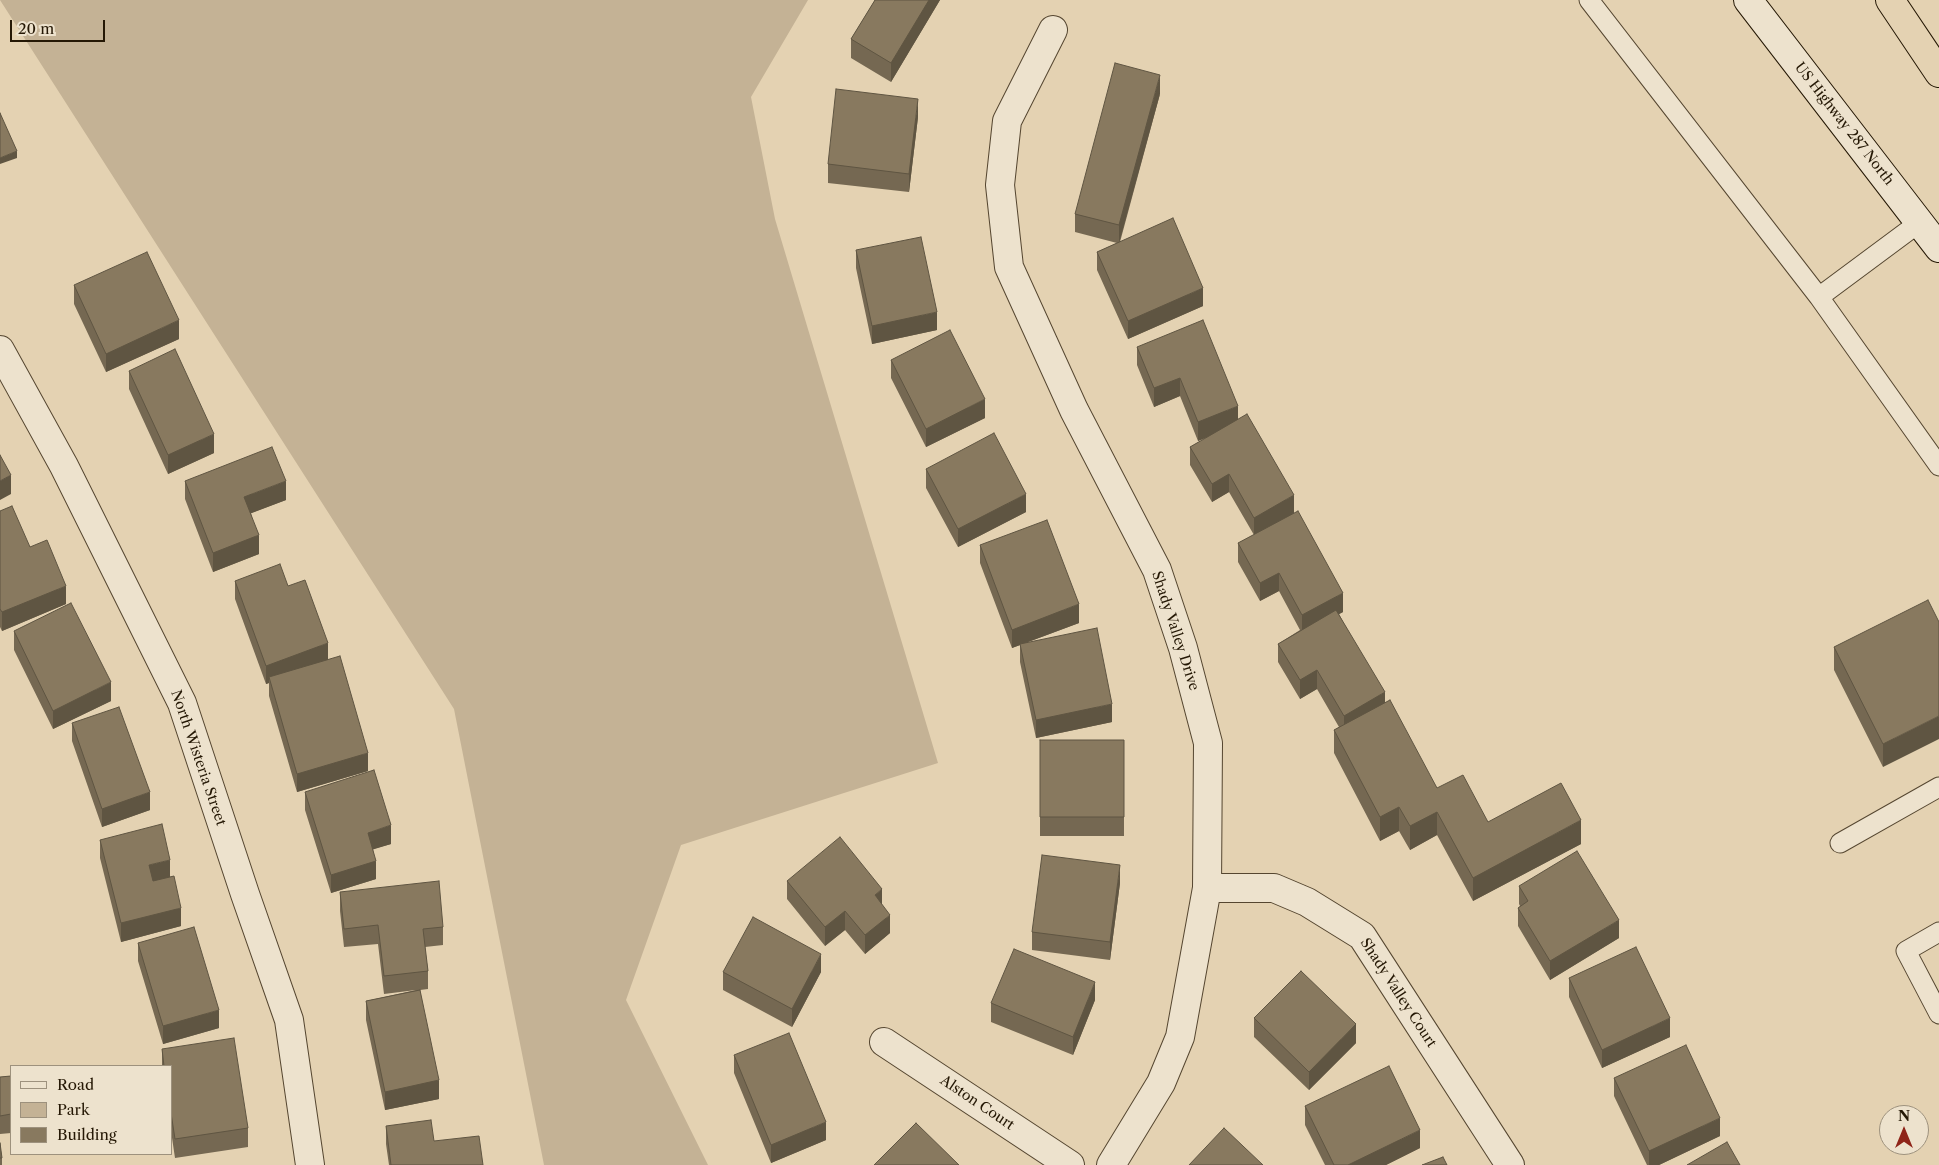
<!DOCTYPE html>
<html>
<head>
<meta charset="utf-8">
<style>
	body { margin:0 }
	#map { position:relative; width:1939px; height:1165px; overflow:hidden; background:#e4d2b2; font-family:"Libre Caslon Text",serif }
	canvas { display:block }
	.legend { position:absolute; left:10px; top:1065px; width:162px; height:90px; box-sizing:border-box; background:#ede2cd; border:1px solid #9d917d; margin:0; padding:6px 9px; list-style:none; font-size:15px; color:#251805 }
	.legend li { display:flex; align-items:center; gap:10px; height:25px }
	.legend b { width:25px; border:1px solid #9d917d }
	.north { position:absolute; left:1879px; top:1105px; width:50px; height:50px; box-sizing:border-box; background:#ede2cd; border:1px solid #9d917d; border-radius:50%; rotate:0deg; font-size:14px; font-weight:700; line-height:20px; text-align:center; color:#251805 }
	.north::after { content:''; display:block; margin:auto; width:18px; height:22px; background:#8f2418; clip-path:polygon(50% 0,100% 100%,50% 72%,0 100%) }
	.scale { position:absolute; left:10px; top:20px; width:95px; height:22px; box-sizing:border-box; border:2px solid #251805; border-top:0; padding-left:6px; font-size:15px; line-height:18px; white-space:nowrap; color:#251805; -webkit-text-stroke:4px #ede2cd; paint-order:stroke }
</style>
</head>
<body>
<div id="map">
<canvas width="1939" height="1165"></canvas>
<ul class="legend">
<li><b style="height:6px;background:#ede2cd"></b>Road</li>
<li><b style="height:14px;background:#c4b295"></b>Park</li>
<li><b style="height:14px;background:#88795f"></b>Building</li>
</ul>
<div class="north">N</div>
<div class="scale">20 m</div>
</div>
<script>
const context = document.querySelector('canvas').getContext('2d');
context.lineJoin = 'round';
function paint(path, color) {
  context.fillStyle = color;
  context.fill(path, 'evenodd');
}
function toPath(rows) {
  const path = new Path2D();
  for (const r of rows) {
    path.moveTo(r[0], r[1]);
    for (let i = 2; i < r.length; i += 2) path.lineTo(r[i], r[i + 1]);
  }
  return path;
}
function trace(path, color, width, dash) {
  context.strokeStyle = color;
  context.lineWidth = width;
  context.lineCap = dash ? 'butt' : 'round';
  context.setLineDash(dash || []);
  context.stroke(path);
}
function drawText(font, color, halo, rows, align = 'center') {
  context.font = font + ' "Libre Caslon Text",serif';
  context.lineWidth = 5;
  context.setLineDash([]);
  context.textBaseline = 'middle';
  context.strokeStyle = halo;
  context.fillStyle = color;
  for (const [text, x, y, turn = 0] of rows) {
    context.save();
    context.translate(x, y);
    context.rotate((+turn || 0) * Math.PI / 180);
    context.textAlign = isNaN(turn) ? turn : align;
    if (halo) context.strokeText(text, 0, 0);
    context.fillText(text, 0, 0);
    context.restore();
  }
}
paint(toPath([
	[0,0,808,0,751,97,775,219,938,763,681,845,626,1000,708,1165,544,1165,454,709]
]), '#c4b295');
const lane = toPath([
	[1589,0,1819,297,1939,466],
	[1819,297,1920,222],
	[1840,843,1939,787],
	[1939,932,1906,951,1939,1014]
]);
const street = toPath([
	[1053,30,1007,121,1000,185,1009,267,1074,410,1157,570,1183,648,1208,743,1207,888,1180,1037,1161,1083,1111,1165],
	[0,350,64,466,182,703,245,894,289,1020,310,1165],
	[1207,888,1274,888,1307,902,1362,936,1510,1165],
	[884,1042,1070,1165]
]);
const secondary = toPath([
	[1748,0,1939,248]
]);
const highway = toPath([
	[1890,0,1939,73]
]);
trace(lane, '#554630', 21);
trace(street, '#554630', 30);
trace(secondary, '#251805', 30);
trace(highway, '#251805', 30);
trace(lane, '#ede2cd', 19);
trace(street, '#ede2cd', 28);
trace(secondary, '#ede2cd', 28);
trace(highway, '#e4d2b2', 28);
paint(toPath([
	[875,0,940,0,891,82,851,58,851,39],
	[1160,94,1120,242,1203,306,1128,339,1097,270,1097,252,1117,243,1075,232,1075,214],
	[918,117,909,192,828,183,828,164],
	[856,250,937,330,872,344,856,268],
	[74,285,179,339,106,372,74,304],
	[1137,347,1238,419,1294,513,1343,612,1339,614,1385,702,1437,788,1488,822,1581,844,1473,901,1437,835,1410,850,1399,831,1380,841,1334,753,1334,730,1339,727,1317,689,1300,699,1278,662,1278,644,1300,630,1279,591,1260,601,1238,562,1238,543,1254,535,1229,492,1212,502,1190,465,1190,447,1208,437,1198,441,1180,396,1154,407,1137,365],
	[891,360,985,418,926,447,891,378],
	[129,371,214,453,168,474,129,389],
	[926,469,1026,512,958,547,926,488],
	[185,481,286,500,251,513,259,554,213,572,185,499],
	[0,511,30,547,66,604,2,631,0,627],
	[980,545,1079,623,1028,642,1112,722,1036,738,1020,662,1020,645,1012,648,980,563],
	[235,581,288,586,328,660,368,771,297,792,269,696,269,683,266,684,235,599],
	[1939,622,1883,767,1834,670,1834,647],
	[14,631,111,701,53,729,14,650],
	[72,723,150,810,102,827,72,741],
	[1040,740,1124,740,1124,836,1040,836],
	[305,792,391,844,373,849,376,879,331,893,305,810],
	[100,840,170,876,181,926,121,942,100,858],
	[787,881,882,905,890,933,865,954,845,930,825,946,787,899],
	[1120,883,1110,960,1032,950,1032,932],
	[1519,886,1619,938,1550,980,1518,926,1518,908,1520,906,1519,904],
	[340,892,443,927,443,945,425,947,428,971,428,989,420,990,439,1099,385,1110,366,1020,366,1001,416,990,384,994,378,944,344,947,340,911],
	[138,943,219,1028,163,1044,138,961],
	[723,972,821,972,792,1027,723,990],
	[1569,978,1670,1037,1602,1068,1569,997],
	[1095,1000,1073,1055,991,1022,991,1003],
	[1254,1018,1356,1043,1309,1090,1254,1037],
	[162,1049,248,1128,248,1147,175,1158,171,1131,171,1066,162,1066],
	[734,1055,826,1140,771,1163,734,1073],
	[11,1076,11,1133,0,1134,0,1077],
	[1614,1078,1720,1136,1659,1165,1647,1165,1614,1096],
	[1305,1106,1420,1148,1386,1165,1325,1165,1305,1125],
	[386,1126,434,1141,483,1165,389,1165,386,1144],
	[0,1143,2,1158,2,1165,0,1165]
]), '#756852');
paint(toPath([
	[929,0,940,0,891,82,891,63],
	[1160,75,1160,94,1119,243,1119,225],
	[918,99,918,117,909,192,909,174],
	[17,151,17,158,0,164,0,158],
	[1203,288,1203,306,1128,339,1128,321],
	[937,312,937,330,872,344,872,326],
	[179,320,179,339,106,372,106,354],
	[1180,378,1180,396,1154,407,1154,388],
	[985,399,985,418,926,447,926,429],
	[1238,406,1238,424,1198,441,1198,422],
	[214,434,214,453,168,474,168,455],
	[1229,474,1229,492,1212,502,1212,484],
	[11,475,11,494,0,500,0,481],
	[286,481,286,500,244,516,244,497],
	[1026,494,1026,512,958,547,958,529],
	[1294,495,1294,513,1254,536,1254,518],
	[259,535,259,554,213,572,213,553],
	[1279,573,1279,591,1260,601,1260,583],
	[66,586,66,604,2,631,2,612],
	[1343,593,1343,612,1302,634,1302,615],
	[1079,604,1079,623,1012,648,1012,630],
	[328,643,328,661,269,677,269,683,266,684,266,666],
	[1317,670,1317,689,1300,699,1300,680],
	[111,682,111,701,53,729,53,711],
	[1385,692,1385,710,1344,734,1344,716],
	[1112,704,1112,722,1036,738,1036,720],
	[1939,716,1939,739,1883,767,1883,744],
	[368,753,368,771,297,792,297,774],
	[150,792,150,810,102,827,102,809],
	[1399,807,1399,831,1380,841,1380,817],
	[1437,812,1437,835,1410,850,1410,826],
	[1581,820,1581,844,1473,901,1473,878],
	[391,825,391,844,368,851,368,833],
	[170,860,170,878,149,883,149,865],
	[376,861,376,879,331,893,331,875],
	[1120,865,1120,883,1110,960,1110,942],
	[882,889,882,908,875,895],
	[181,908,181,926,121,942,121,923],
	[845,911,845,930,825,946,825,927],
	[890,915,890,933,865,954,865,935],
	[1619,920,1619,938,1550,980,1550,961],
	[821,954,821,972,792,1027,792,1009],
	[1095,982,1095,1000,1073,1055,1073,1037],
	[219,1010,219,1028,163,1044,163,1026],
	[1670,1018,1670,1037,1602,1068,1602,1050],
	[1356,1024,1356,1043,1309,1090,1309,1072],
	[439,1080,439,1099,385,1110,385,1092],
	[1720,1118,1720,1136,1659,1165,1649,1165,1649,1151],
	[826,1122,826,1140,771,1163,771,1145],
	[1420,1130,1420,1148,1386,1165,1348,1165]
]), '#5f5542');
const building = toPath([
	[875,0,929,0,891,63,851,39,875,0],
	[1115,63,1160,75,1119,225,1075,214,1115,63],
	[836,89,918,99,909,174,828,164,836,89],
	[0,113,17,151,0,158,0,113],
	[1173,218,1203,288,1128,321,1097,252,1173,218],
	[921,237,937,312,872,326,856,250,921,237],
	[147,252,179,320,106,354,74,285,147,252],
	[1203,320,1238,406,1198,422,1180,378,1154,388,1137,347,1203,320],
	[950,330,985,399,926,429,891,360,950,330],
	[175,349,214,434,168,455,129,371,175,349],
	[1247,414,1294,495,1254,518,1229,474,1212,484,1190,447,1247,414],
	[994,433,1026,494,958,529,926,469,994,433],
	[272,447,286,481,244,497,259,535,213,553,185,481,272,447],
	[0,455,11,475,0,481,0,455],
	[12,506,30,547,47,540,66,586,2,612,0,609,0,511,12,506],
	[1298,511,1343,593,1302,615,1279,573,1260,583,1238,543,1298,511],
	[1047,520,1079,604,1012,630,980,545,1047,520],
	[280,564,288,586,305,580,328,643,266,666,235,581,280,564],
	[1928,600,1939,622,1939,716,1883,744,1834,647,1928,600],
	[71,603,111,682,53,711,14,631,71,603],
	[1336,610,1385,692,1344,716,1317,670,1300,680,1278,644,1336,610],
	[1097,628,1112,704,1036,720,1020,644,1097,628],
	[340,656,368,753,297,774,269,677,340,656],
	[1390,700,1437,788,1463,775,1488,822,1561,783,1581,820,1473,878,1437,812,1410,826,1399,807,1380,817,1334,730,1390,700],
	[119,707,150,792,102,809,72,723,119,707],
	[1040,740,1124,740,1124,817,1040,817,1040,740],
	[374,770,391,825,368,833,376,861,331,875,305,792,374,770],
	[162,824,170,860,149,865,153,881,174,876,181,908,121,923,100,840,162,824],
	[840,837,882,889,875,895,890,915,865,935,845,911,825,927,787,881,840,837],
	[1577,851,1619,920,1550,961,1518,908,1528,901,1519,886,1577,851],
	[1042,855,1120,865,1110,942,1032,932,1042,855],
	[439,881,443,927,423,929,428,971,384,976,378,925,344,929,340,892,439,881],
	[753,917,821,954,792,1009,723,972,753,917],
	[194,927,219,1010,163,1026,138,943,194,927],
	[1636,947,1670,1018,1602,1050,1569,978,1636,947],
	[1014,949,1095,982,1073,1037,991,1003,1014,949],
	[1301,971,1356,1024,1309,1072,1254,1018,1301,971],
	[420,990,439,1080,385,1092,366,1001,420,990],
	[789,1033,826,1122,771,1145,734,1055,789,1033],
	[234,1038,248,1128,175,1139,171,1113,171,1066,164,1066,162,1049,234,1038],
	[1686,1045,1720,1118,1649,1151,1614,1078,1686,1045],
	[1389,1066,1420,1130,1348,1165,1334,1165,1305,1106,1389,1066],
	[11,1076,11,1114,0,1116,0,1077,11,1076],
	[431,1120,434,1141,479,1136,483,1165,391,1165,386,1126,431,1120],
	[916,1123,959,1165,874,1165,916,1123],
	[1224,1128,1263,1165,1189,1165,1224,1128],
	[1727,1142,1740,1165,1687,1165,1727,1142],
	[0,1143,2,1158,0,1158,0,1143],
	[1443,1157,1447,1165,1422,1165,1443,1157]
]);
paint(building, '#88795f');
trace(building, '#5f5542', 1);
drawText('14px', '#251805', '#ede2cd', [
	["US Highway 287 North",1844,124,52],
	["Shady Valley Drive",1175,631,72],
	["North Wisteria Street",198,758,71],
	["Shady Valley Court",1398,993,57],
	["Alston Court",977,1103,34]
]);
</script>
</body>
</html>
